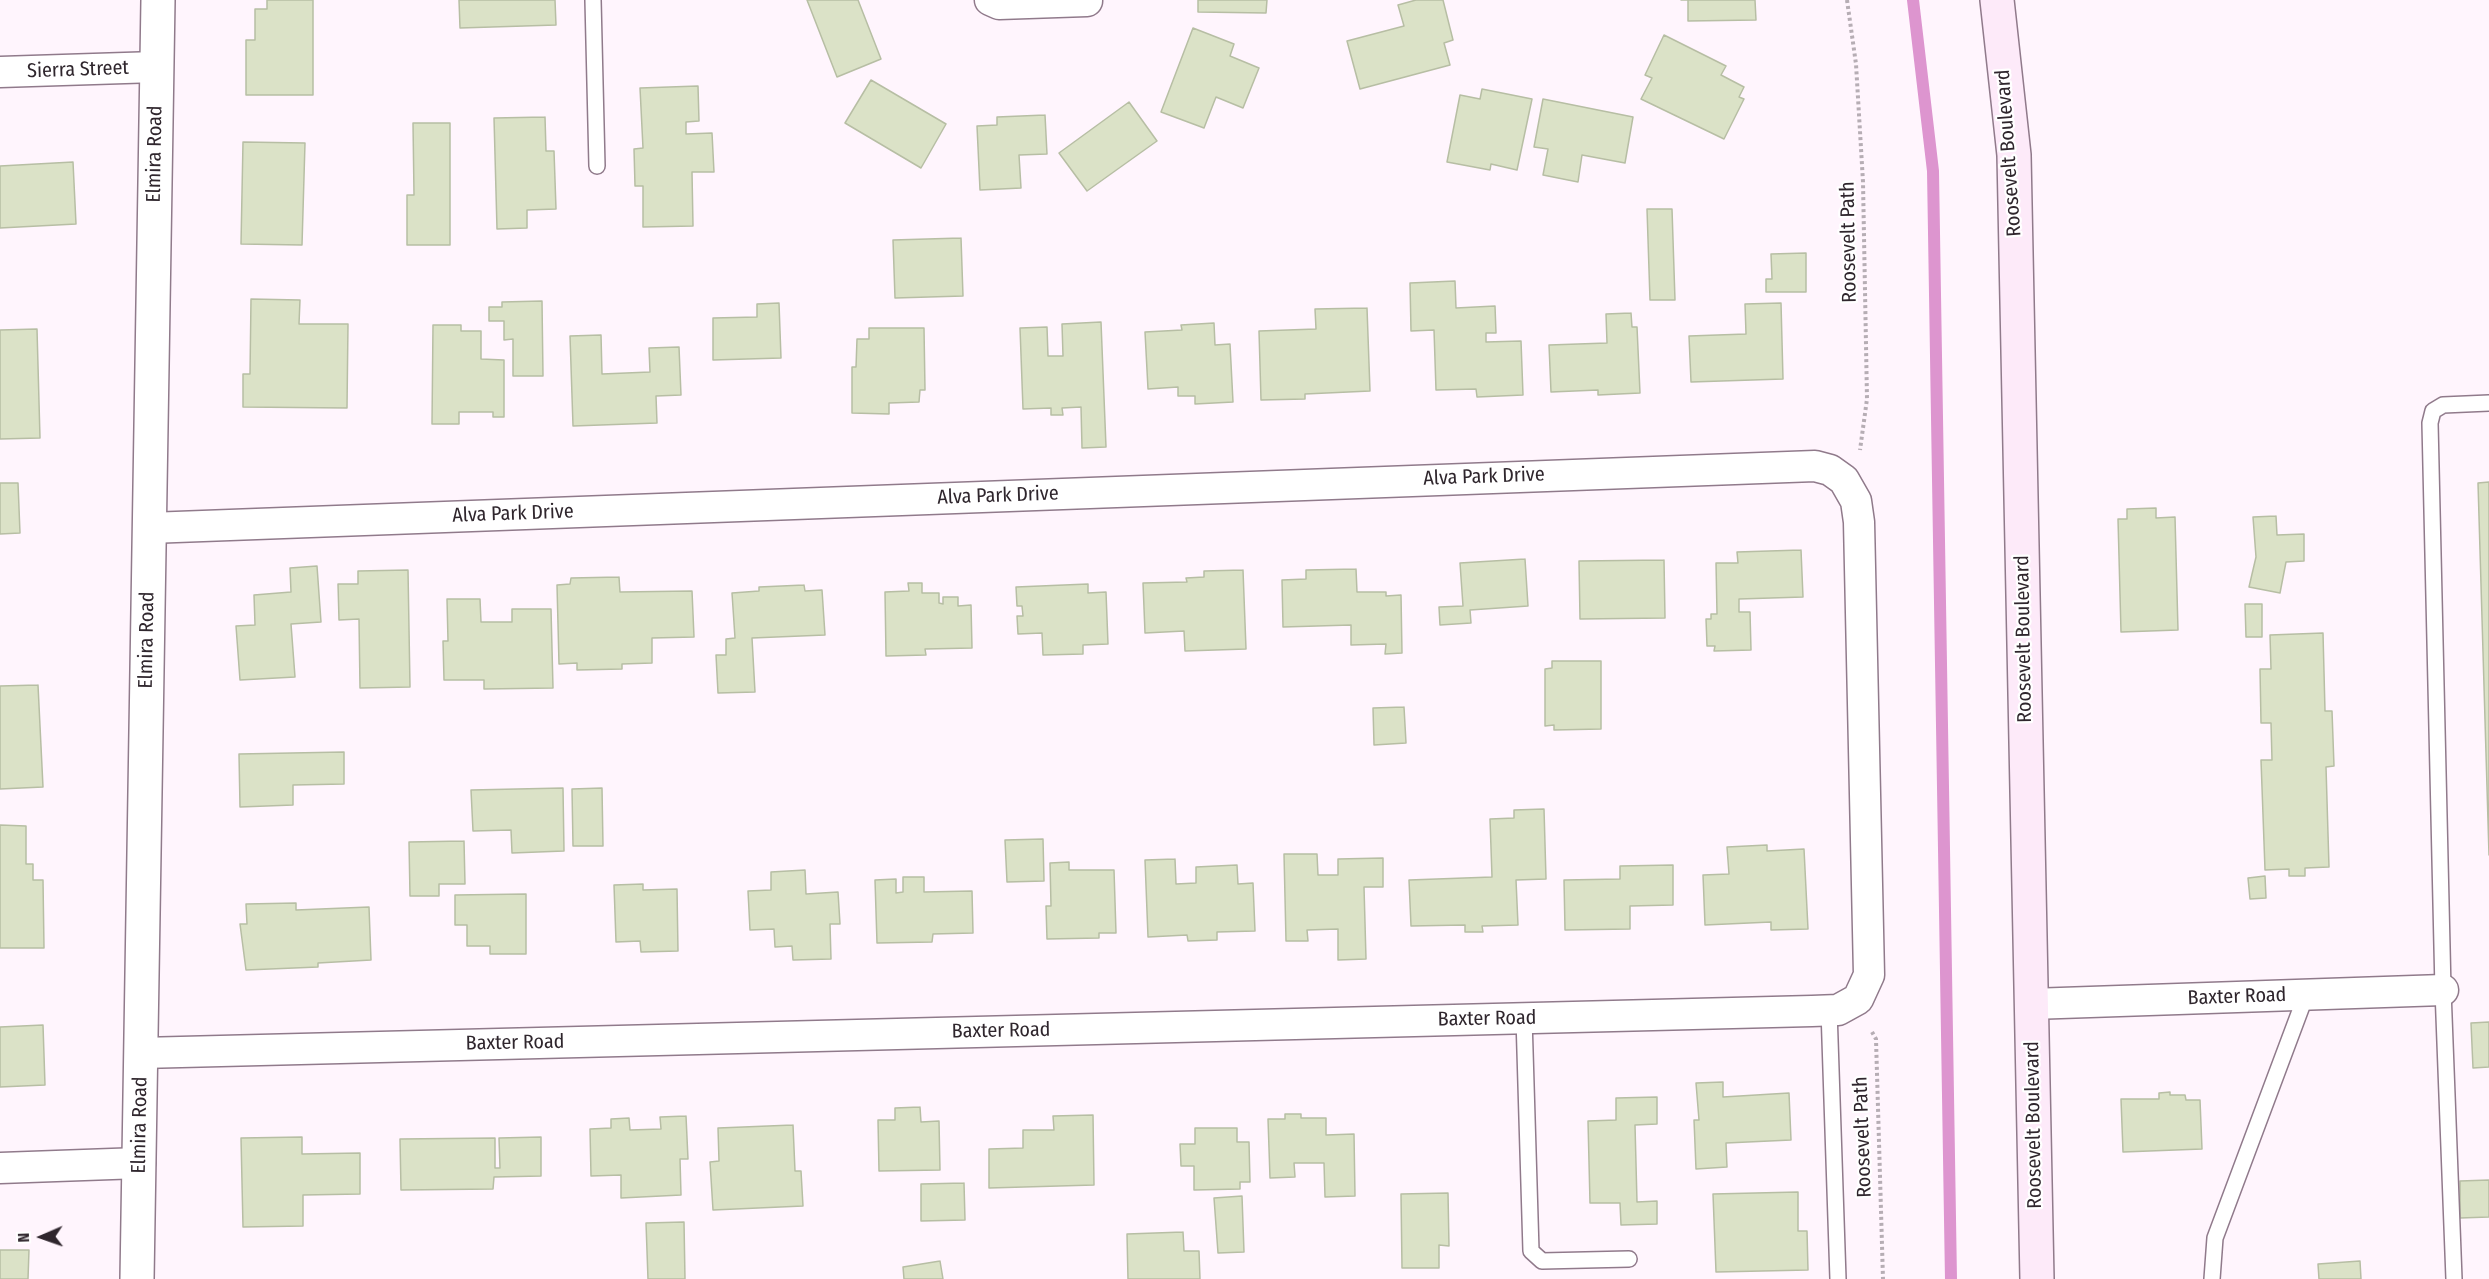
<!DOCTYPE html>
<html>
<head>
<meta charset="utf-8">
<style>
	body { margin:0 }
	#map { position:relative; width:2489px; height:1279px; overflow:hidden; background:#fff5fd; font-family:"Fira Sans Condensed",sans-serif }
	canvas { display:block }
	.north { position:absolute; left:12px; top:1207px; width:60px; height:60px; -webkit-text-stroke:4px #fff; paint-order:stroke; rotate:268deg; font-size:16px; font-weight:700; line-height:24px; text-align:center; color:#2f262d }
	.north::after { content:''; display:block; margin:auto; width:21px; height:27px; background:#2f262d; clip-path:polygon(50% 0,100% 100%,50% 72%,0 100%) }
</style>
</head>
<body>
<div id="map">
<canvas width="2489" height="1279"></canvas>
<div class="north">N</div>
</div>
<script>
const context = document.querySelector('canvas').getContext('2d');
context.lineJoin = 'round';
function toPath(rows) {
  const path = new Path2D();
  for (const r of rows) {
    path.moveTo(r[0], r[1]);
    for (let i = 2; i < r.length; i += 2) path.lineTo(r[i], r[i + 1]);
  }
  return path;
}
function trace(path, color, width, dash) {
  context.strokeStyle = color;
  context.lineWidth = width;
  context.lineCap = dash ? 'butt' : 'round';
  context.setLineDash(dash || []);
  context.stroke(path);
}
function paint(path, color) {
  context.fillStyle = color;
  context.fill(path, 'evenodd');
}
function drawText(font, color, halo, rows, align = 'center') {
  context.font = font + ' "Fira Sans Condensed",sans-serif';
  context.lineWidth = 4.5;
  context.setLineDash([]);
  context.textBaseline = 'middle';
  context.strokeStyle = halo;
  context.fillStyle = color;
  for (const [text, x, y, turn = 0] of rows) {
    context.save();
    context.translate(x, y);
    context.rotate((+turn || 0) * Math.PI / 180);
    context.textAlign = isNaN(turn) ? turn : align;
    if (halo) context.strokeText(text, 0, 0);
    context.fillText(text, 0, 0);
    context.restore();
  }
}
trace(toPath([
	[1913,0,1933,171,1951,1279]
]), '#dd95cf', 12);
const building = toPath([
	[267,0,313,0,313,95,246,95,246,40,255,40,255,9,267,9,267,0],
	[459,0,555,0,556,25,460,28,459,0],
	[807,0,858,0,881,59,837,77,807,0],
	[1198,0,1267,0,1266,13,1198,12,1198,0],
	[1416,0,1443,0,1453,40,1444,43,1450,65,1360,89,1347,41,1404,26,1398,5,1416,0],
	[1681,0,1755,0,1756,20,1688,21,1688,0,1681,0],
	[1193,28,1234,44,1230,56,1259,68,1243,108,1216,97,1204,128,1161,112,1193,28],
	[1664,35,1726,66,1721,75,1744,87,1739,97,1744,99,1724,139,1641,99,1652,78,1645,75,1664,35],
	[871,80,946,124,921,168,845,123,871,80],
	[698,86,699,121,686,122,686,134,712,133,714,172,692,172,693,226,643,227,643,186,635,186,634,149,643,148,640,88,698,86],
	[1482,89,1532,99,1517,170,1491,164,1490,170,1447,162,1460,95,1480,99,1482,89],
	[1543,99,1633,117,1625,163,1582,155,1578,182,1543,175,1548,149,1534,147,1543,99],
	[1129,102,1157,141,1087,191,1059,153,1129,102],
	[1045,115,1047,154,1019,155,1021,188,980,190,977,126,997,125,997,117,1045,115],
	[545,117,546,151,554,151,556,209,527,210,527,228,497,229,494,118,545,117],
	[413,123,450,123,450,245,407,245,407,195,414,195,413,123],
	[243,142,305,143,302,245,241,244,243,142],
	[73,162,76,224,0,228,0,166,73,162],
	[1647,209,1672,209,1675,300,1650,300,1647,209],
	[961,238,963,296,895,298,893,240,961,238],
	[1806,253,1806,292,1766,292,1766,279,1772,279,1771,254,1806,253],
	[1455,281,1456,308,1495,306,1496,333,1486,333,1486,342,1521,341,1523,395,1477,397,1476,389,1436,390,1434,330,1411,331,1410,283,1455,281],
	[251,299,300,300,299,324,348,324,347,408,243,407,243,374,250,374,251,299],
	[542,301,543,376,513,376,513,339,504,340,504,321,489,321,489,307,502,307,502,302,542,301],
	[779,303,781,358,713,360,713,318,757,317,757,304,779,303],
	[1781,303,1783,379,1691,382,1689,336,1746,334,1745,304,1781,303],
	[1367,308,1370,391,1305,394,1305,399,1261,400,1259,331,1316,329,1315,309,1367,308],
	[1631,313,1632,327,1637,327,1640,393,1598,395,1598,390,1551,392,1549,345,1607,343,1606,314,1631,313],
	[1101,322,1106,447,1082,448,1081,407,1062,408,1063,415,1051,415,1051,408,1023,409,1020,328,1047,327,1048,356,1063,356,1062,324,1101,322],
	[1214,323,1215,345,1230,344,1233,402,1195,404,1195,396,1178,396,1178,387,1148,389,1145,332,1182,330,1181,325,1214,323],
	[433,325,461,325,461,331,481,331,481,359,504,360,504,417,493,417,493,412,459,412,459,424,432,424,433,325],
	[869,328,924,328,925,390,920,390,919,402,889,403,889,414,852,413,852,367,856,367,857,339,869,339,869,328],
	[37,329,40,438,0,439,0,330,37,329],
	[601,335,602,374,650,372,649,348,679,347,681,395,656,396,657,423,573,426,570,336,601,335],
	[2489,482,2489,855,2478,483,2489,482],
	[0,483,18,483,20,533,0,534,0,483],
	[2156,508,2156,518,2175,517,2178,630,2121,632,2118,519,2127,519,2127,509,2156,508],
	[2276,516,2277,535,2304,534,2304,561,2286,562,2280,593,2249,587,2256,557,2253,517,2276,516],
	[1801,550,1803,597,1739,599,1739,612,1750,612,1751,650,1714,651,1715,646,1707,646,1706,619,1711,619,1711,614,1717,614,1716,563,1738,563,1737,552,1801,550],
	[1525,559,1528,606,1470,610,1471,623,1440,625,1439,607,1463,606,1460,563,1525,559],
	[1664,560,1665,618,1580,619,1579,561,1664,560],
	[317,566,321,622,291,624,295,677,240,680,236,626,255,625,254,595,291,592,290,568,317,566],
	[1356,569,1357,592,1386,592,1386,596,1401,595,1402,653,1385,654,1386,644,1351,645,1351,625,1283,627,1282,580,1306,579,1306,570,1356,569],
	[408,570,410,687,360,688,359,619,339,620,338,584,358,584,358,571,408,570],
	[1243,570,1246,649,1185,651,1184,631,1145,633,1143,583,1187,582,1186,578,1204,577,1204,571,1243,570],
	[619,577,620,592,692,591,694,637,652,638,652,663,622,664,622,669,577,670,577,663,559,664,557,585,570,584,571,578,619,577],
	[908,583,922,583,922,593,939,593,939,603,943,604,943,597,958,597,958,606,971,605,972,648,925,649,926,655,886,656,885,592,909,591,908,583],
	[1088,584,1088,593,1106,592,1108,644,1083,645,1083,654,1043,655,1042,633,1018,634,1017,616,1023,616,1022,606,1017,606,1016,587,1088,584],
	[804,585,805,591,822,590,825,635,752,638,755,692,718,693,716,655,726,655,726,639,735,638,732,593,759,591,759,587,804,585],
	[447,599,480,599,481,622,512,622,512,609,551,609,553,688,484,689,484,680,444,680,443,641,448,641,447,599],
	[2245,604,2262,604,2262,637,2246,637,2245,604],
	[2323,633,2325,711,2332,711,2334,766,2326,767,2329,867,2305,868,2305,876,2289,876,2289,869,2265,870,2261,760,2272,760,2271,723,2261,723,2260,669,2271,669,2270,635,2323,633],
	[1552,661,1601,661,1601,729,1554,730,1554,725,1545,726,1545,669,1552,668,1552,661],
	[38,685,43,787,0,789,0,686,38,685],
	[1404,707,1406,743,1374,745,1373,708,1404,707],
	[344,752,344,784,293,785,293,805,240,807,239,754,344,752],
	[563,788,564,851,512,853,511,830,473,831,471,790,563,788],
	[602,788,603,846,573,846,572,789,602,788],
	[1544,809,1546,879,1516,880,1518,925,1482,926,1483,932,1465,932,1465,925,1411,926,1409,880,1492,877,1490,819,1514,818,1514,810,1544,809],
	[0,825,26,826,26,864,33,864,33,880,43,880,44,948,0,948,0,825],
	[1043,839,1044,881,1007,882,1005,840,1043,839],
	[464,841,465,884,439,884,439,896,410,896,409,842,464,841],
	[1767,845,1767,851,1804,849,1808,929,1771,930,1771,922,1705,925,1703,875,1729,874,1727,847,1767,845],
	[1284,854,1317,854,1318,875,1338,875,1338,859,1383,858,1383,887,1364,887,1366,959,1338,960,1338,929,1307,930,1308,941,1286,941,1284,854],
	[1175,859,1176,884,1196,883,1196,867,1237,865,1238,884,1253,883,1255,931,1217,932,1217,940,1188,941,1187,935,1148,937,1145,860,1175,859],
	[1069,862,1069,870,1114,870,1116,933,1099,933,1099,938,1047,939,1046,906,1051,906,1050,863,1069,862],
	[1673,865,1673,905,1630,906,1630,929,1565,930,1564,880,1620,879,1620,866,1673,865],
	[805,870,806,894,838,892,840,924,830,924,831,959,793,960,792,946,775,947,774,929,750,930,748,891,771,890,771,872,805,870],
	[2265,876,2266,898,2250,899,2248,878,2265,876],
	[903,877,924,877,924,892,972,891,973,933,933,934,932,942,877,943,875,880,896,879,896,893,903,892,903,877],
	[643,884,643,890,677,889,678,951,641,952,640,941,616,942,614,885,643,884],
	[526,894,526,954,490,954,490,946,467,946,467,925,455,925,455,895,526,894],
	[296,903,296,910,369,907,371,960,318,963,318,967,246,970,240,924,247,924,246,904,296,903],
	[2489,1022,2489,1067,2473,1068,2471,1023,2489,1022],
	[43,1025,45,1085,0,1087,0,1027,43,1025],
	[1723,1082,1723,1097,1789,1093,1791,1140,1726,1143,1727,1167,1696,1169,1694,1120,1699,1120,1696,1083,1723,1082],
	[2170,1092,2170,1095,2185,1095,2186,1100,2200,1100,2202,1149,2123,1152,2121,1099,2159,1099,2159,1093,2170,1092],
	[1657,1097,1657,1124,1635,1125,1637,1202,1657,1201,1657,1224,1621,1225,1620,1203,1590,1203,1588,1121,1616,1120,1616,1098,1657,1097],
	[920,1107,921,1122,939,1121,940,1170,879,1171,878,1120,895,1120,895,1108,920,1107],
	[1285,1114,1301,1114,1301,1118,1326,1118,1326,1135,1354,1134,1355,1196,1325,1197,1324,1163,1294,1163,1295,1177,1270,1178,1268,1119,1285,1119,1285,1114],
	[1093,1115,1094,1185,989,1188,989,1149,1023,1148,1023,1130,1054,1130,1053,1116,1093,1115],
	[686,1116,688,1159,680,1159,681,1195,621,1198,621,1175,591,1176,590,1129,611,1128,611,1119,629,1118,630,1130,661,1129,660,1117,686,1116],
	[793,1125,795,1171,801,1171,803,1206,713,1210,710,1162,719,1161,718,1128,793,1125],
	[1195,1128,1237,1128,1237,1142,1249,1142,1250,1182,1240,1182,1240,1189,1194,1190,1194,1166,1181,1166,1180,1144,1195,1144,1195,1128],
	[302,1137,302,1154,360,1153,360,1194,303,1195,303,1226,243,1227,241,1138,302,1137],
	[541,1137,541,1176,494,1177,493,1189,401,1190,400,1139,495,1138,495,1168,500,1168,499,1138,541,1137],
	[2489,1180,2489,1217,2460,1218,2460,1181,2489,1180],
	[964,1183,965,1220,921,1221,921,1184,964,1183],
	[1798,1192,1798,1231,1807,1231,1808,1270,1716,1272,1713,1194,1798,1192],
	[1448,1193,1449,1246,1439,1245,1439,1268,1402,1268,1401,1194,1448,1193],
	[1242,1196,1244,1252,1218,1253,1214,1198,1242,1196],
	[684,1222,685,1279,648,1279,646,1223,684,1222],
	[1183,1232,1184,1251,1199,1251,1200,1279,1128,1279,1127,1234,1183,1232],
	[0,1250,29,1250,28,1279,0,1279,0,1250],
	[940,1261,943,1279,904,1279,903,1267,940,1261],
	[2360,1261,2361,1279,2319,1279,2318,1264,2360,1261]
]);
paint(building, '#dbe2c7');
trace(building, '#b7bea4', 1.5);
const service = toPath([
	[593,0,597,166],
	[1829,1010,1838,1279],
	[1524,1018,1531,1251,1542,1261,1629,1259],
	[2212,1279,2215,1238,2306,995],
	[2454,1279,2443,990,2430,423,2433,411,2443,405,2489,403]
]);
const minor = toPath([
	[990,0,999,4,1087,1],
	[0,72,156,67],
	[2031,1004,2443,990],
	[141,1053,1812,1011,1838,1010,1858,999,1869,975,1859,522,1856,501,1844,480,1830,470,1815,466,149,528],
	[0,1168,140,1163]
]);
const tertiary = toPath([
	[137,1279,158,0]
]);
const secondary = toPath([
	[1997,0,2014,155,2037,1279]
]);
trace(service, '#907a8b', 18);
trace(minor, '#907a8b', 33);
trace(tertiary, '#907a8b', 36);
trace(secondary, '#907a8b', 36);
trace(toPath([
	[1847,0,1856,64,1863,182,1867,399,1860,450],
	[1872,1032,1876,1039,1883,1279]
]), '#b6adb4', 4, [3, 3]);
trace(service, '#fff', 15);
trace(minor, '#fff', 30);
trace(tertiary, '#fff', 33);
trace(secondary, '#fdeaf9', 33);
drawText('20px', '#2f262d', '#fff', [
	["Sierra Street",78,70,-2],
	["Roosevelt Boulevard",2009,153,-94],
	["Elmira Road",155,154,-89],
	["Roosevelt Path",1849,242,-91],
	["Alva Park Drive",1484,477,-2],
	["Alva Park Drive",998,496,-2],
	["Alva Park Drive",513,514,-2],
	["Roosevelt Boulevard",2024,639,-91],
	["Elmira Road",147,640,-89],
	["Baxter Road",2237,997,-2],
	["Baxter Road",1487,1019,-1],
	["Baxter Road",1001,1031,-1],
	["Baxter Road",515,1043,-1],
	["Elmira Road",140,1125,-89],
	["Roosevelt Boulevard",2034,1125,-91],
	["Roosevelt Path",1863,1137,-92]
]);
</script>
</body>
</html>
